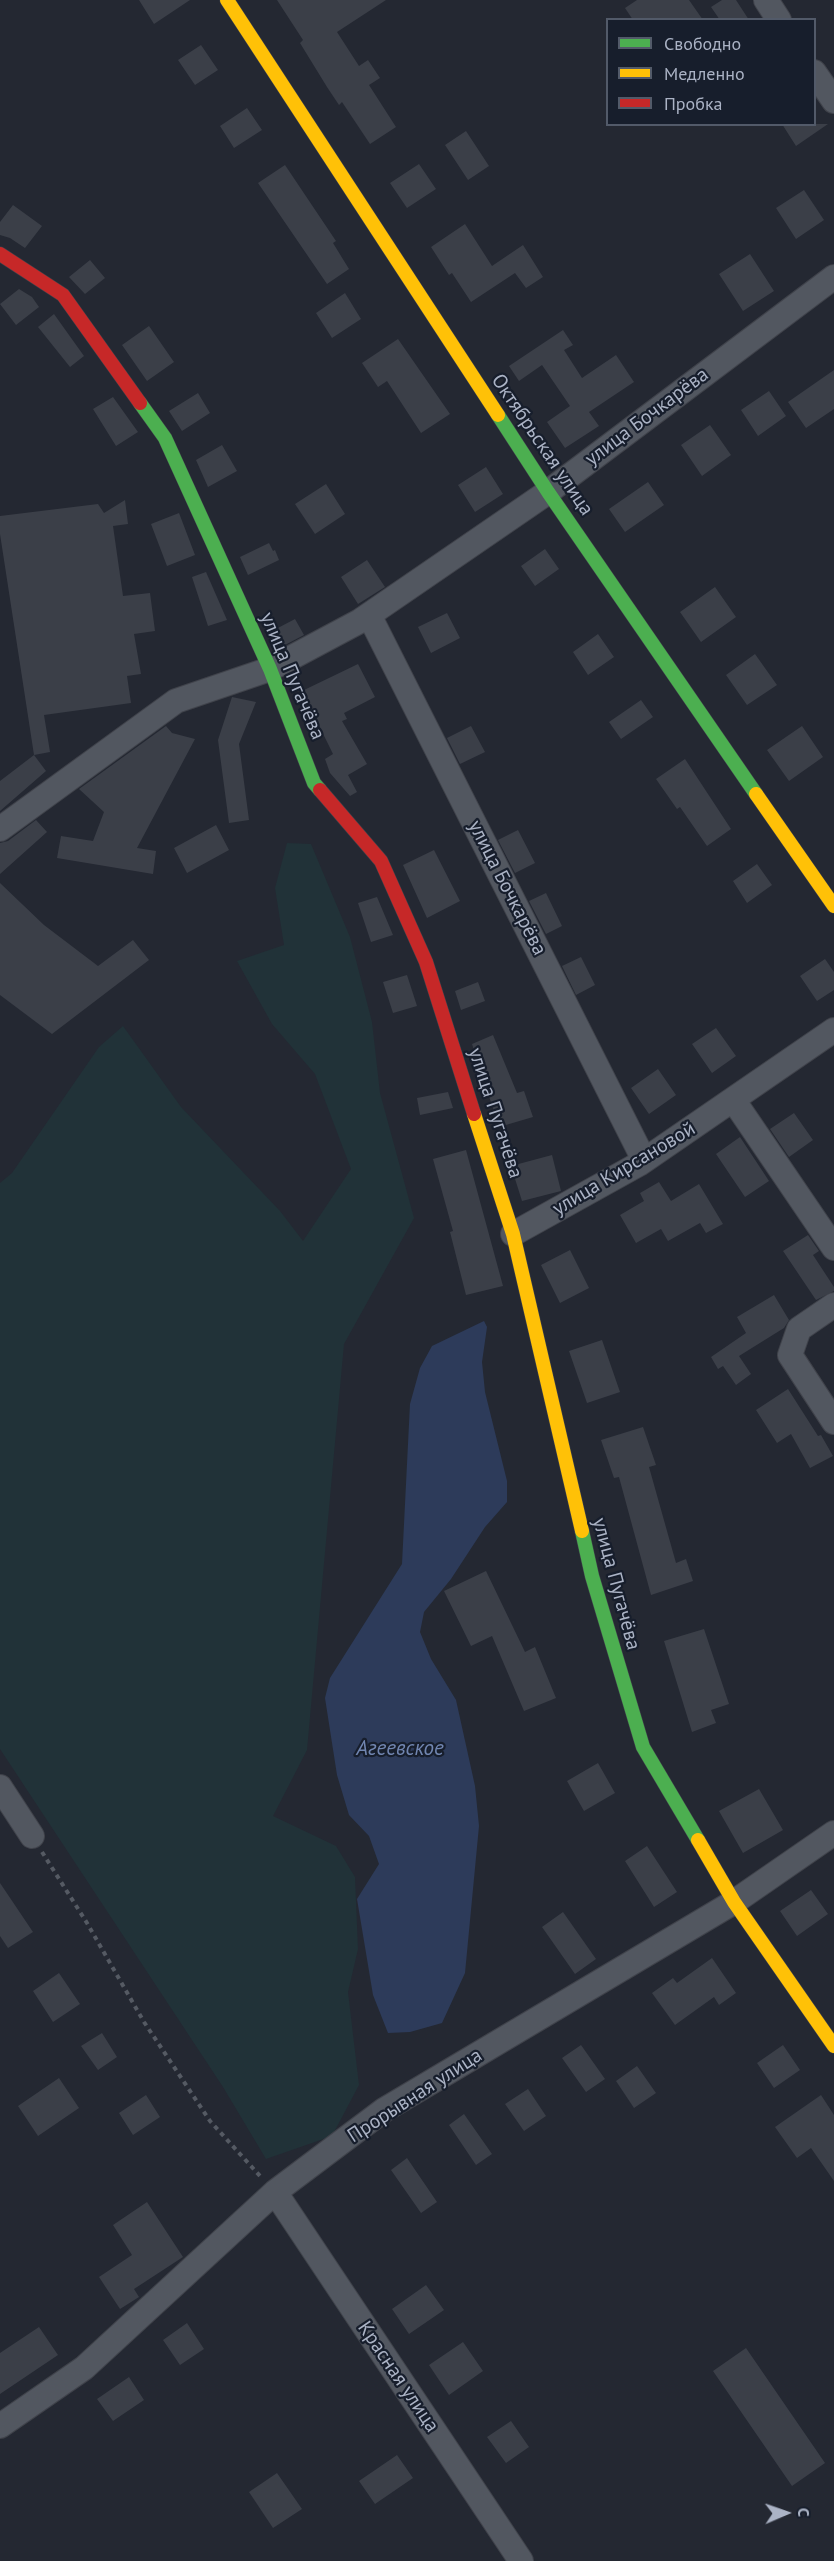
<!DOCTYPE html>
<html>
<head>
<meta charset="utf-8">
<style>
	body { margin:0 }
	#map { position:relative; width:834px; height:2561px; overflow:hidden; background:#242832; font-family:"PT Sans",sans-serif }
	canvas { display:block }
	.legend { position:absolute; left:606px; top:18px; width:210px; height:108px; box-sizing:border-box; background:#171e2c; border:2px solid #525a69; margin:0; padding:8px 10px; list-style:none; font-size:18px; color:#abb3c5 }
	.legend li { display:flex; align-items:center; gap:12px; height:30px }
	.legend b { width:30px; border:2px solid #525a69 }
	.north { position:absolute; left:756px; top:2483px; width:60px; height:60px; -webkit-text-stroke:4px #171e2c; paint-order:stroke; rotate:88deg; font-size:16px; font-weight:700; line-height:24px; text-align:center; color:#abb3c5 }
	.north::after { content:''; display:block; margin:auto; width:21px; height:27px; background:#abb3c5; clip-path:polygon(50% 0,100% 100%,50% 72%,0 100%) }
</style>
</head>
<body>
<div id="map">
<canvas width="834" height="2561"></canvas>
<ul class="legend">
<li><b style="height:8px;background:#4caf50"></b>Свободно</li>
<li><b style="height:8px;background:#ffc107"></b>Медленно</li>
<li><b style="height:8px;background:#c62828"></b>Пробка</li>
</ul>
<div class="north">С</div>
</div>
<script>
const context = document.querySelector('canvas').getContext('2d');
context.lineJoin = 'round';
function paint(path, color) {
  context.fillStyle = color;
  context.fill(path, 'evenodd');
}
function toPath(rows) {
  const path = new Path2D();
  for (const r of rows) {
    path.moveTo(r[0], r[1]);
    for (let i = 2; i < r.length; i += 2) path.lineTo(r[i], r[i + 1]);
  }
  return path;
}
function trace(path, color, width, dash) {
  context.strokeStyle = color;
  context.lineWidth = width;
  context.lineCap = dash ? 'butt' : 'round';
  context.setLineDash(dash || []);
  context.stroke(path);
}
function drawText(font, color, halo, rows, align = 'center') {
  context.font = font + ' "PT Sans",sans-serif';
  context.lineWidth = 4.5;
  context.setLineDash([]);
  context.textBaseline = 'middle';
  context.strokeStyle = halo;
  context.fillStyle = color;
  for (const [text, x, y, turn = 0] of rows) {
    context.save();
    context.translate(x, y);
    context.rotate((+turn || 0) * Math.PI / 180);
    context.textAlign = isNaN(turn) ? turn : align;
    if (halo) context.strokeText(text, 0, 0);
    context.fillText(text, 0, 0);
    context.restore();
  }
}
paint(toPath([
	[287,843,311,844,350,937,372,1022,380,1093,414,1218,344,1344,307,1750,273,1816,336,1846,355,1877,358,1949,348,1992,359,2085,332,2136,266,2159,223,2087,0,1749,0,1183,12,1173,99,1047,123,1026,181,1107,280,1211,303,1241,351,1169,315,1074,272,1024,237,961,284,945,275,888]
]), '#213238');
paint(toPath([
	[484,1321,487,1327,482,1362,485,1392,507,1481,507,1502,485,1527,451,1579,424,1612,420,1632,431,1659,456,1700,475,1786,479,1826,465,1973,442,2023,410,2032,388,2033,373,1995,357,1899,379,1864,369,1836,349,1815,337,1775,325,1698,330,1678,402,1564,410,1404,420,1368,432,1346]
]), '#2d3b5a');
paint(toPath([
	[139,0,190,0,154,24],
	[277,0,386,0,337,32,359,66,368,60,380,78,369,85,396,127,370,144,342,102,339,105,327,87,300,43,303,40],
	[637,0,689,0,703,20,633,20,625,8],
	[722,0,736,0,749,20,720,20,711,7],
	[201,45,218,70,195,85,178,60],
	[247,108,262,130,234,148,220,126],
	[782,124,828,124,796,146],
	[466,131,489,166,468,180,445,145],
	[419,164,436,189,407,208,390,183],
	[285,165,336,241,333,243,349,269,327,284,258,183],
	[804,190,824,220,796,239,776,208],
	[13,205,42,226,25,248,10,238,0,235,0,222],
	[465,224,492,266,523,245,543,277,526,288,515,273,471,302,452,273,449,275,431,247],
	[750,254,774,291,743,311,719,274],
	[90,260,105,278,85,294,69,277],
	[19,289,32,297,39,307,16,325,0,304],
	[345,293,361,319,332,338,316,313],
	[54,314,84,356,70,367,38,327],
	[149,326,174,362,147,381,122,345],
	[563,330,573,345,564,350,582,378,616,355,634,382,589,412,599,426,565,448,547,422,570,406,542,365,519,381,509,366],
	[398,339,450,414,421,433,387,381,378,387,362,363],
	[834,370,834,409,806,428,788,402],
	[769,391,786,416,758,436,741,410],
	[198,393,210,413,182,431,169,411],
	[113,397,138,432,116,446,93,409],
	[710,425,731,455,702,476,681,445],
	[222,445,237,471,208,487,196,460],
	[486,467,503,494,475,512,458,485],
	[648,482,664,505,625,532,609,509],
	[326,484,345,514,315,534,295,504],
	[125,500,128,524,113,526,123,596,150,593,155,631,134,634,141,674,127,676,131,703,44,715,50,752,34,755,0,534,0,516,98,504,104,513],
	[179,513,195,555,167,566,151,524],
	[269,543,273,551,275,550,279,560,248,575,240,557],
	[545,549,559,569,535,586,521,566],
	[367,560,385,587,358,604,341,577],
	[206,572,227,620,208,626,192,577],
	[715,587,736,617,701,642,680,612],
	[447,613,460,638,431,653,418,627],
	[295,619,304,635,283,646,274,630],
	[598,634,614,657,588,675,573,652],
	[755,654,777,685,747,705,726,675],
	[358,664,375,697,344,713,347,719,342,721,367,764,348,775,357,792,350,796,330,773,325,759,333,754,302,691],
	[232,697,256,702,239,744,249,820,229,823,218,740],
	[641,700,653,717,621,739,609,722],
	[166,726,172,733,195,739,137,848,156,851,153,874,57,858,61,836,93,841,104,812,79,789],
	[471,726,485,752,460,764,447,738],
	[802,726,823,757,789,781,767,750],
	[34,755,46,771,0,811,0,781],
	[685,759,731,829,707,846,680,807,677,809,656,779],
	[36,820,47,832,0,874,0,843,8,841],
	[216,825,229,850,187,873,174,848],
	[518,830,535,863,515,873,498,840],
	[434,850,460,901,427,918,403,865],
	[757,864,772,885,747,903,733,881],
	[0,883,44,925,98,966,133,940,149,960,52,1034,0,995],
	[546,893,562,926,546,934,529,901],
	[377,897,393,935,371,942,358,903],
	[581,957,595,985,576,995,562,966],
	[825,959,834,972,834,990,817,1001,800,976],
	[407,975,417,1006,393,1013,383,982],
	[478,982,485,1001,461,1010,455,991],
	[716,1028,736,1056,712,1073,692,1044],
	[493,1035,517,1093,524,1091,533,1117,499,1127,472,1044],
	[658,1069,676,1095,649,1114,631,1088],
	[448,1092,453,1108,420,1115,417,1098],
	[794,1113,813,1140,789,1157,770,1129],
	[740,1137,769,1181,745,1197,716,1154],
	[466,1150,503,1286,466,1295,450,1232,453,1231,433,1159],
	[552,1155,561,1191,522,1201,511,1166],
	[659,1182,671,1201,699,1184,723,1224,706,1233,700,1223,668,1241,661,1229,636,1243,620,1215,644,1201,640,1193],
	[808,1235,819,1251,813,1255,834,1287,834,1291,816,1300,783,1251],
	[570,1250,589,1288,560,1303,541,1265],
	[774,1295,789,1320,784,1328,739,1356,751,1374,736,1385,723,1366,718,1369,711,1357,746,1333,737,1317],
	[602,1340,620,1392,587,1403,569,1351],
	[788,1389,818,1436,821,1435,833,1456,810,1468,791,1434,777,1443,756,1410],
	[643,1427,656,1465,649,1467,676,1563,686,1559,693,1581,651,1595,619,1477,614,1478,601,1440],
	[486,1571,525,1652,535,1647,556,1698,524,1711,492,1636,471,1646,444,1591],
	[704,1629,729,1704,711,1710,716,1723,692,1732,664,1641],
	[598,1763,615,1793,584,1811,567,1781],
	[759,1789,783,1830,743,1853,719,1811],
	[647,1846,677,1892,654,1907,625,1861],
	[0,1883,33,1932,8,1948,0,1936],
	[811,1890,828,1914,797,1936,780,1911],
	[563,1912,596,1959,575,1974,542,1927],
	[712,1958,736,1993,719,2005,714,1997,675,2025,652,1993,673,1978,677,1983],
	[59,1973,80,2004,53,2022,33,1991],
	[102,2033,117,2057,98,2070,81,2046],
	[581,2045,605,2079,586,2092,562,2058],
	[783,2045,800,2070,774,2088,757,2063],
	[637,2066,656,2093,634,2108,616,2081],
	[59,2078,79,2108,38,2136,18,2106],
	[528,2089,546,2116,524,2131,505,2104],
	[146,2095,160,2117,133,2135,119,2113],
	[821,2095,834,2115,834,2181,811,2148,797,2158,775,2127],
	[464,2114,492,2154,476,2165,449,2125],
	[407,2158,437,2202,421,2213,391,2170],
	[147,2202,183,2257,134,2289,139,2297,120,2309,99,2277,132,2255,113,2225],
	[426,2285,444,2310,409,2334,392,2309],
	[187,2323,204,2349,180,2365,163,2340],
	[39,2327,58,2355,0,2394,0,2353],
	[463,2342,483,2371,449,2395,429,2365],
	[746,2348,825,2463,792,2486,713,2371],
	[129,2377,144,2400,113,2421,97,2399],
	[511,2421,529,2447,506,2463,487,2437],
	[397,2455,413,2478,375,2504,359,2481],
	[277,2473,302,2509,273,2528,249,2492]
]), '#3b3f48');
const street = toPath([
	[766,0,779,20],
	[814,72,834,101],
	[369,615,644,1160],
	[0,829,176,701,270,669,360,621,548,492,834,277],
	[734,1101,834,1248],
	[513,1234,639,1164,834,1030],
	[834,1305,799,1329,790,1355,834,1422],
	[0,1787,32,1836],
	[275,2192,521,2561],
	[0,2426,84,2368,275,2192,384,2110,734,1902,834,1833]
]);
const fast = toPath([
	[140,403,165,438,270,669,314,783,320,790],
	[498,415,548,492,756,794],
	[582,1531,592,1576,643,1747,698,1840]
]);
const slow = toPath([
	[227,0,498,415],
	[756,794,834,906],
	[474,1114,513,1234,582,1531],
	[698,1840,734,1902,834,2046]
]);
const jam = toPath([
	[0,254,63,295,140,403],
	[320,790,381,861,426,962,474,1114]
]);
trace(street, '#40434b', 26);
trace(fast, '#40434b', 15);
trace(slow, '#40434b', 15);
trace(jam, '#40434b', 15);
trace(toPath([
	[42,1852,87,1923,144,2022,210,2121,260,2176]
]), '#555a63', 4, [4.5, 4.5]);
trace(street, '#525760', 24);
trace(fast, '#4caf50', 14);
trace(slow, '#ffc107', 14);
trace(jam, '#c62828', 14);
drawText('20px', '#abb3c5', '#171e2c', [
	["улица Бочкарёва",647,417,-37],
	["Октябрьская улица",542,445,56],
	["улица Пугачёва",292,676,67],
	["улица Бочкарёва",507,888,63],
	["улица Пугачёва",495,1113,72],
	["улица Кирсановой",624,1169,-31],
	["улица Пугачёва",616,1584,75],
	["Прорывная улица",415,2096,-33],
	["Красная улица",398,2377,56]
]);
drawText('italic 21px', '#7186b1', '#171e2c', [
	["Агеевское",400,1749]
]);
</script>
</body>
</html>
